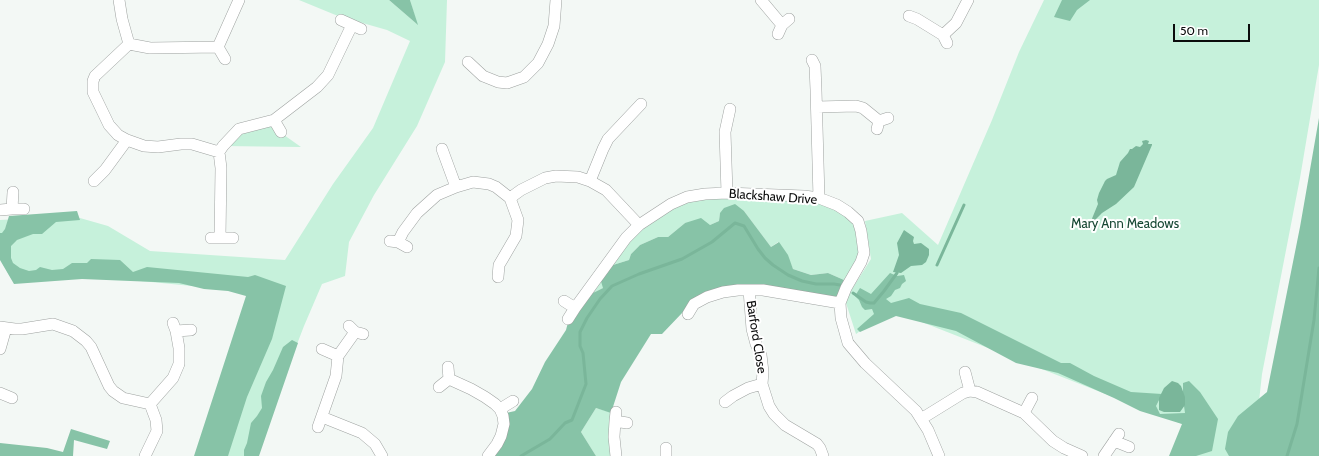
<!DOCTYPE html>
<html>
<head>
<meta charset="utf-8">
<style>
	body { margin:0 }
	#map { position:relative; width:1319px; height:456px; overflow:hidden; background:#f3f8f5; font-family:Cabin,sans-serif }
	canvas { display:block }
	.scale { position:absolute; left:1173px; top:24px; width:77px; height:18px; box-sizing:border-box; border:2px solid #0b0c0c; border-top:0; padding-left:5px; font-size:12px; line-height:14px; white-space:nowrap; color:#0b0c0c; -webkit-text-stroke:3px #fff; paint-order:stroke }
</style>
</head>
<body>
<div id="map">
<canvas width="1319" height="456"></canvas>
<div class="scale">50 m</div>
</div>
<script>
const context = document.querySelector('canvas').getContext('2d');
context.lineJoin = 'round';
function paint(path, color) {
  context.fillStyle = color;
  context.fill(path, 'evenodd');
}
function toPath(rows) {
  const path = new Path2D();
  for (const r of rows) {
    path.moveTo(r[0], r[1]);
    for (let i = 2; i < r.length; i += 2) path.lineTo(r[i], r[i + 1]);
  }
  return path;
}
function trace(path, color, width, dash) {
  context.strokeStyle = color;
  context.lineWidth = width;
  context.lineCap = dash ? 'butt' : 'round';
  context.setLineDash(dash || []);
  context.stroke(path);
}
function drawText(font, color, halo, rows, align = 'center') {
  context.font = font + ' Cabin,sans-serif';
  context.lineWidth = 4;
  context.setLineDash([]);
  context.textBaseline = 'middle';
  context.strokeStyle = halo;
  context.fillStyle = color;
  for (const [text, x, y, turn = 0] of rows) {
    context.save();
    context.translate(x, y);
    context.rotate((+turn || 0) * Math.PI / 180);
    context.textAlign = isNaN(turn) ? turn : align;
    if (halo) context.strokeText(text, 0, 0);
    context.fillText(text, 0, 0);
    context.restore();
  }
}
paint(toPath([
	[299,0,389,0,417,24,410,0,447,0,445,62,417,126,374,195,349,242,345,276,322,284,304,326,254,456,214,456,269,289,192,286,120,279,98,272,12,280,0,259,0,220,73,216,108,226,150,251,285,260,333,184,373,128,410,41,387,30,338,16],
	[1044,0,1319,0,1319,65,1300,178,1262,374,1253,456,1185,456,1182,424,891,310,856,334,845,300,871,259,865,221,902,213,938,245,992,120,1019,52],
	[274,120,284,135,301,147,223,146,237,129],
	[727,193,819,198,848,212,861,231,864,253,844,280,828,273,811,275,793,269,787,255,778,242,771,247,744,211,720,213,719,221,710,225,685,223,668,237,658,237,640,245,631,254,629,260,613,265,603,288,595,292,582,296,626,238,671,204],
	[596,408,617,414,616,456,596,456,581,432]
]), '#c6f1db');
paint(toPath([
	[389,0,410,0,418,25],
	[1062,0,1090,0,1077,10,1070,21,1054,17],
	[1319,118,1319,456,1229,456,1225,449,1228,432,1238,416,1267,392,1300,227],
	[735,204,744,211,771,247,779,242,788,255,793,269,811,275,828,273,844,280,840,303,750,293,707,297,683,312,662,334,651,334,621,382,611,413,596,408,581,432,596,456,493,456,506,413,515,411,532,389,545,362,566,330,571,311,582,296,595,292,603,288,600,278,613,265,629,260,631,254,640,245,658,237,668,237,685,223,701,218,710,225,719,221,720,213,724,208],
	[77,211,80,220,56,222,42,234,33,234,17,240,11,246,11,258,13,263,20,268,29,271,36,270,40,267,52,270,63,269,72,263,87,263,91,259,120,260,133,272,147,267,248,277,255,275,286,286,272,339,247,397,228,456,194,456,246,296,228,291,204,289,179,283,82,279,14,284,0,260,0,233,2,233,5,229,9,216],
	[890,273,897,276,904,275,906,281,902,284,900,288,895,290,891,296,886,299,891,303,909,298,920,304,961,313,1061,363,1070,363,1094,376,1131,392,1162,394,1156,406,1160,414,1185,413,1183,399,1183,383,1189,381,1200,392,1218,419,1212,451,1196,456,1169,456,1182,424,1140,411,1114,398,1058,373,1016,363,956,331,896,316,860,332,857,329,874,314,872,309,865,310,862,307,859,300,855,296,860,288,871,294],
	[292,340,298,343,259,456,244,456,244,450,247,443,251,423,257,416,262,408,261,396,266,382,273,370,283,347],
	[71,429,110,441,107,449,74,440,73,456,0,456,0,443,47,448,63,452]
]), '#87c3a7');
paint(toPath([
	[1146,140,1149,141,1148,144,1152,144,1152,145,1134,187,1116,204,1102,213,1093,222,1091,221,1098,204,1097,200,1099,193,1105,181,1107,179,1116,175,1120,162,1128,153,1130,149,1132,149,1136,146,1140,147,1143,144,1142,141],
	[904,230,914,237,913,241,914,244,921,243,929,249,929,255,926,262,922,265,911,266,901,273,893,272,899,255,897,243],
	[1172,381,1178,383,1181,386,1185,397,1185,405,1180,412,1164,412,1159,410,1159,398,1164,388]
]), '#7ab69a');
trace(toPath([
	[937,265,964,205],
	[853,293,866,302,870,303,874,303,884,291,897,273],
	[521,456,550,439,565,423,572,420,586,384,583,353,580,346,580,332,587,318,600,299,612,286,639,274,682,259,712,242,735,223,744,226,758,249,765,258,773,265,788,275,802,281,816,284,834,284,840,285],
	[1287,456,1297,424,1314,320,1319,268]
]), '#7ab69a', 3);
const minor = toPath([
	[119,0,122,19,129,44,150,48,218,47],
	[761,0,782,25],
	[909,16,917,19,943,35,947,43],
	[341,20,361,29],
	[778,34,782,25,789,19],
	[943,35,956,23,968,0],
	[129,44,95,76,93,81,93,92,109,125,118,135,127,140,144,146,158,147,181,144,192,144,219,152,223,146,239,129,274,120,317,87,328,75,352,25],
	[225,59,218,47,239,0],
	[812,60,815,66,816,90,819,198],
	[468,62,483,76,498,82,507,83,524,77,538,63,548,44,554,26,556,0],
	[817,107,856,106,863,108,879,121],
	[274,120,281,132],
	[877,129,879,121,888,118],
	[442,149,456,187],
	[219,152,221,168,220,238],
	[94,181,105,170,127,140],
	[590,181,603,149,608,139,641,104],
	[13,192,12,209,24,209],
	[727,193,725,132,730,109],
	[510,198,521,190,545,178,556,176,578,177,590,181,606,190,639,225],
	[0,210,12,209],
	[211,238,233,238],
	[390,241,398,242,407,247],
	[398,242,403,232,417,213,437,195,456,187,473,182,489,184,496,187,510,198,518,220,516,236,502,260,499,265,498,277],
	[749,290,752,329,756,344,761,355,763,372,762,384,769,406,774,414,785,425,817,444,820,448,823,456],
	[564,301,575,308,568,319],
	[575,308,626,238,639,225,671,204,687,197,705,194,727,193,804,196,819,198,837,205,848,212,858,221,861,231,864,253,861,262,846,288,840,303,841,318,848,343,865,363,916,411,928,430,939,456],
	[688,314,694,304,707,297,723,292,738,290,763,290,840,303],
	[349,326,355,332,363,334],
	[0,327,15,329,22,329,53,324,73,331,86,341,91,347,109,386,113,391,123,398,150,404],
	[176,331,191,330],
	[0,349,6,328],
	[322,349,338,356,355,332],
	[965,372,970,391],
	[449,379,471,389,485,397,495,404,500,409,513,401],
	[439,387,449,379,448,367],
	[0,393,12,398],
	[725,402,733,396,748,388,762,384],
	[616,412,615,421,627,423],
	[1024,413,1032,398],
	[322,417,362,433,375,444,382,456],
	[921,419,963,393,970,391,977,392,1024,413,1053,441,1064,448,1082,456],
	[615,421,614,437,616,456],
	[318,427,336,376,338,356],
	[1114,441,1129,447],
	[666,448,666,456],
	[145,456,157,431,156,420,150,404,173,378,179,364,179,348,176,331,173,323],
	[488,456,497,444,501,436,504,424,503,416,500,409],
	[1104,456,1119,434]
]);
trace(minor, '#9ea2a0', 12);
trace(minor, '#fff', 11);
drawText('13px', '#0b0c0c', '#fff', [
	["Blackshaw Drive",773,197,4],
	["Barford Close",756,337,81]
]);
drawText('13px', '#164733', '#fff', [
	["Mary Ann Meadows",1125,224]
]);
</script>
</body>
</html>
